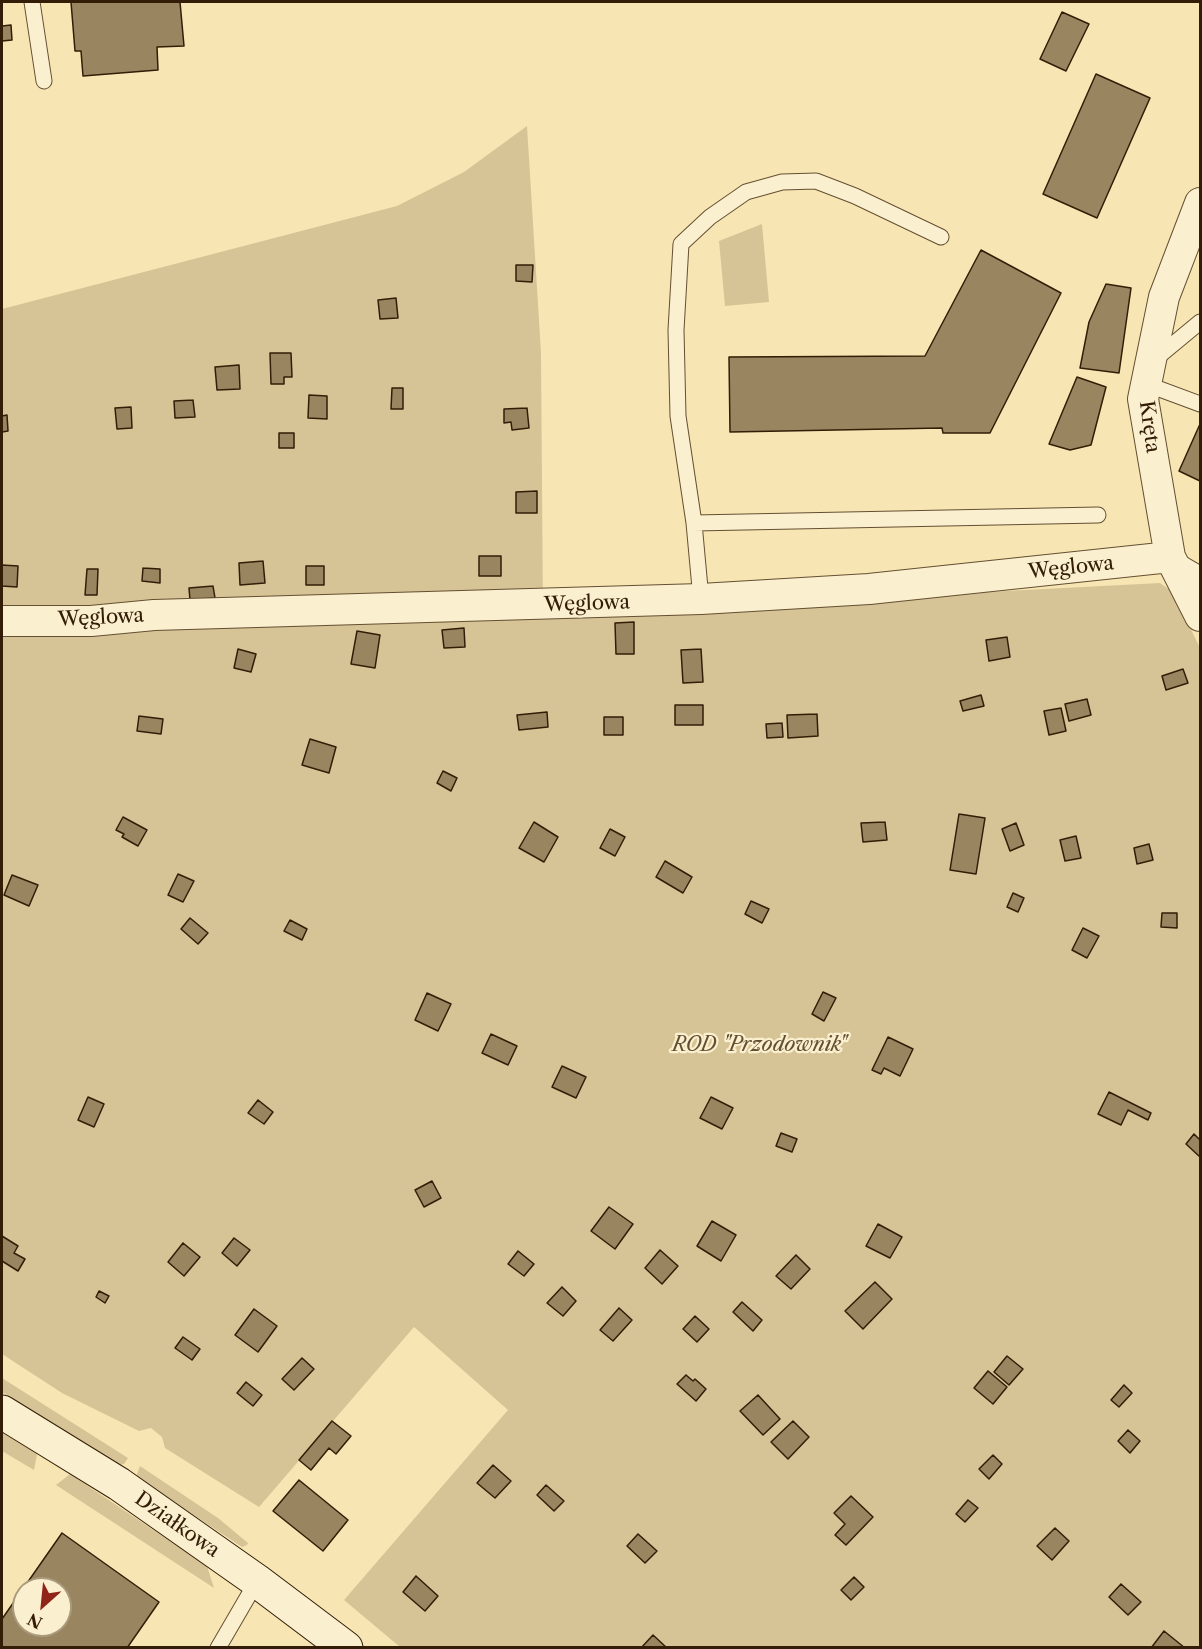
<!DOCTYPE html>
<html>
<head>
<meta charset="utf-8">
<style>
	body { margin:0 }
	#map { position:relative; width:1202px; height:1649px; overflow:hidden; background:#f7e6b3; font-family:"Libre Caslon Text",serif }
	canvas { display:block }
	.frame { position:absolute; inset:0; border:3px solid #331d07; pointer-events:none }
	.north { position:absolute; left:12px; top:1577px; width:60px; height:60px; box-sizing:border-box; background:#faefce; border:2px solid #aa9b7e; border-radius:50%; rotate:207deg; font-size:16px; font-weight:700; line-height:24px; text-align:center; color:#331d07 }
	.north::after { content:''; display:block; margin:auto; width:21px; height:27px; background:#8f2418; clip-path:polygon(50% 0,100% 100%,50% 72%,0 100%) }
</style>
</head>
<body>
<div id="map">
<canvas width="1202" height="1649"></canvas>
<div class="frame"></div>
<div class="north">N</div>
</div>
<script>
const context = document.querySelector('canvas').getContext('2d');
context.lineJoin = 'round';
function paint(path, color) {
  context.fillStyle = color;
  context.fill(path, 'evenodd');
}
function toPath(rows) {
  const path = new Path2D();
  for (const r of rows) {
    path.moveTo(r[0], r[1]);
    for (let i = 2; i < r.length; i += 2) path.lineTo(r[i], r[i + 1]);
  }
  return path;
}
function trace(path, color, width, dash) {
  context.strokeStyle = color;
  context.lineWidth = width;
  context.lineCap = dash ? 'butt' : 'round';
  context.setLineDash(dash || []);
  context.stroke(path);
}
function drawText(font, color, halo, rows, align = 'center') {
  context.font = font + ' "Libre Caslon Text",serif';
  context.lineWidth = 4.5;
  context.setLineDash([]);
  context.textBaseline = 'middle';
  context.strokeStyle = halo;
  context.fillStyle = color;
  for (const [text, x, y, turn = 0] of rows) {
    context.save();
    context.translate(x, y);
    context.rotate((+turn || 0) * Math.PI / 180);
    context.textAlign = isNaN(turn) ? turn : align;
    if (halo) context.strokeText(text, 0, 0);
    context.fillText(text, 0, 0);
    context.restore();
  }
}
paint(toPath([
	[527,126,541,353,543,615,1160,583,1173,592,1200,648,1200,1647,400,1647,344,1600,508,1410,414,1327,259,1507,165,1448,162,1437,151,1428,139,1431,62,1393,2,1354,2,309,397,206,464,172],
	[762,224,769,302,725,306,719,241],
	[2,1378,128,1458,124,1464,118,1465,2,1392],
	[2,1432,37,1454,34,1470,2,1451],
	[140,1466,218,1518,248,1543,247,1545,242,1547,136,1477],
	[70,1474,207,1566,214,1588,56,1485]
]), '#d6c496');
const building = toPath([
	[71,2,180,2,184,46,157,47,158,70,83,76,81,51,75,51,71,2],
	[1062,12,1089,24,1066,71,1040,59,1062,12],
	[11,25,12,40,2,41,2,26,11,25],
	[1096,74,1150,98,1097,218,1043,194,1096,74],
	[981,250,1061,293,990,433,943,433,942,428,730,432,729,357,925,356,981,250],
	[516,265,533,265,532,282,516,281,516,265],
	[1106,284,1131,288,1119,373,1080,368,1089,322,1106,284],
	[396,298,398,318,380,319,378,300,396,298],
	[270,353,291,353,292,377,284,377,284,384,271,384,270,353],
	[239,365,240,389,217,390,215,367,239,365],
	[1077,377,1106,387,1091,445,1070,450,1049,444,1077,377],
	[392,388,403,388,403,409,391,409,392,388],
	[309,395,327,396,327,419,308,418,309,395],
	[193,400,195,417,175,418,174,401,193,400],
	[131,407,132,428,117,429,115,408,131,407],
	[527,408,529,428,512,430,511,422,504,423,504,409,527,408],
	[7,415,8,431,2,432,2,416,7,415],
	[1200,424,1200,481,1179,471,1200,424],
	[279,433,294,433,294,448,279,448,279,433],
	[537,491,537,513,516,513,516,492,537,491],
	[479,556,501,556,501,576,479,576,479,556],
	[263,561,265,583,240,585,239,563,263,561],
	[2,565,18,566,17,587,2,586,2,565],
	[306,566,324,566,324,585,306,585,306,566],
	[143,568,160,569,160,583,142,581,143,568],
	[87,569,98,569,97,595,85,595,87,569],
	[213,586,215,598,190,600,189,588,213,586],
	[634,622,634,654,616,654,615,623,634,622],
	[464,628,465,647,444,648,442,630,464,628],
	[357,631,380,635,375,668,351,664,357,631],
	[1007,637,1010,657,989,661,986,640,1007,637],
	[238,649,256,654,251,672,234,668,238,649],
	[701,649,703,682,683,683,681,650,701,649],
	[1183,669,1188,683,1166,690,1162,676,1183,669],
	[981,695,984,706,963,711,960,701,981,695],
	[1087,699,1091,715,1069,721,1065,704,1087,699],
	[675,705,703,705,703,725,675,725,675,705],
	[1061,708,1066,731,1049,735,1044,711,1061,708],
	[547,712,548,727,519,730,517,715,547,712],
	[817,714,818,736,788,738,787,715,817,714],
	[139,716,163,719,161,734,137,731,139,716],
	[604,717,623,717,623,735,604,735,604,717],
	[782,723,783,737,767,738,766,724,782,723],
	[310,739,336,747,329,773,302,765,310,739],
	[443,771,457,778,451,791,437,783,443,771],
	[959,814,985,818,976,874,950,870,959,814],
	[123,817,147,830,138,846,122,837,124,834,116,830,123,817],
	[534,822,558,837,544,862,519,848,534,822],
	[885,822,887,840,863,842,861,823,885,822],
	[1016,823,1024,845,1010,851,1002,829,1016,823],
	[610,829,625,837,615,856,600,848,610,829],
	[1076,836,1081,858,1065,861,1060,840,1076,836],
	[1149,844,1153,860,1137,864,1134,848,1149,844],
	[665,861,692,877,683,893,656,877,665,861],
	[178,874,194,881,183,902,168,895,178,874],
	[12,875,38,885,29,906,4,895,12,875],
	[1013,893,1024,898,1018,912,1007,907,1013,893],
	[751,901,769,909,762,923,745,914,751,901],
	[1162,913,1177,913,1177,928,1161,927,1162,913],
	[190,918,208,933,198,944,181,929,190,918],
	[290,920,307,929,302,940,284,931,290,920],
	[1083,928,1099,936,1087,958,1072,950,1083,928],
	[823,992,836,998,824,1021,812,1014,823,992],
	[427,993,451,1004,438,1031,415,1020,427,993],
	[491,1034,517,1046,508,1065,482,1053,491,1034],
	[888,1037,913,1049,900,1076,884,1068,881,1074,872,1070,888,1037],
	[562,1066,586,1077,576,1098,552,1087,562,1066],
	[1109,1092,1151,1113,1148,1120,1128,1110,1121,1125,1098,1114,1109,1092],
	[88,1097,104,1104,94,1127,78,1120,88,1097],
	[711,1097,733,1108,722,1129,700,1118,711,1097],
	[258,1100,273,1112,264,1124,248,1113,258,1100],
	[781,1133,797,1139,792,1152,776,1146,781,1133],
	[1194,1134,1200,1140,1200,1157,1186,1144,1194,1134],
	[432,1181,441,1198,424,1207,415,1190,432,1181],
	[609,1207,633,1224,615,1249,591,1231,609,1207],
	[712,1221,736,1235,721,1261,697,1246,712,1221],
	[878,1224,902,1237,890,1258,866,1246,878,1224],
	[2,1236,18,1246,14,1253,25,1259,18,1271,2,1261,2,1236],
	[234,1238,250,1250,237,1266,222,1253,234,1238],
	[183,1243,200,1257,184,1276,168,1262,183,1243],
	[660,1250,678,1266,662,1284,645,1268,660,1250],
	[518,1251,534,1264,524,1276,508,1264,518,1251],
	[796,1255,810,1269,791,1289,776,1276,796,1255],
	[875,1282,892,1299,863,1329,845,1311,875,1282],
	[562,1287,576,1301,563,1316,547,1303,562,1287],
	[99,1291,109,1296,105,1303,96,1297,99,1291],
	[742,1302,762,1320,753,1331,733,1312,742,1302],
	[619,1308,632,1320,613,1341,600,1330,619,1308],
	[254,1309,277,1326,258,1352,235,1335,254,1309],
	[695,1316,709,1329,697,1342,683,1329,695,1316],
	[183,1337,200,1349,192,1360,175,1348,183,1337],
	[1007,1356,1023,1369,1009,1385,994,1372,1007,1356],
	[302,1358,314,1369,294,1390,282,1379,302,1358],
	[988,1371,1007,1387,993,1404,974,1388,988,1371],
	[686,1375,693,1381,695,1379,706,1389,696,1401,677,1384,686,1375],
	[246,1382,262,1395,253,1406,237,1393,246,1382],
	[1124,1385,1132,1393,1119,1407,1111,1400,1124,1385],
	[758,1395,780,1419,763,1435,740,1411,758,1395],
	[332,1421,351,1436,336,1454,329,1448,311,1470,299,1460,332,1421],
	[793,1421,809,1437,788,1459,771,1442,793,1421],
	[1128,1430,1140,1441,1130,1453,1118,1441,1128,1430],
	[993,1455,1002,1464,989,1479,979,1469,993,1455],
	[493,1465,511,1481,495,1498,477,1483,493,1465],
	[299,1480,348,1520,323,1551,273,1511,299,1480],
	[546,1485,564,1501,554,1511,537,1495,546,1485],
	[851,1496,873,1517,846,1545,835,1535,845,1524,834,1513,851,1496],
	[968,1500,978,1508,965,1522,956,1514,968,1500],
	[1055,1528,1069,1541,1052,1560,1037,1546,1055,1528],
	[62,1533,159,1602,127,1648,2,1648,2,1619,62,1533],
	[24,1589,60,1589,60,1625,24,1625,24,1589],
	[638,1534,657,1551,645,1563,627,1546,638,1534],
	[416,1576,438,1596,425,1611,403,1592,416,1576],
	[854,1577,864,1587,851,1600,841,1590,854,1577],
	[1121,1584,1141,1602,1128,1615,1109,1597,1121,1584],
	[1164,1631,1185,1648,1151,1648,1164,1631],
	[653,1635,667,1648,641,1648,653,1635]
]);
paint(building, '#998660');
trace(building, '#331d07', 1.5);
const lane = toPath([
	[32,2,44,81],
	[941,237,855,196,816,181,782,182,746,192,710,217,681,244,676,330,678,416,694,523,1098,515],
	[1154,360,1200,322],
	[1146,384,1200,404],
	[694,523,701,599],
	[1176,560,1200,574],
	[218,1648,257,1581]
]);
const street = toPath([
	[1200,203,1164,297,1143,399,1170,557,1200,616],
	[2,621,91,621,154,615,701,599,869,589,1170,557]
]);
const secondary = toPath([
	[2,1412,119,1484,257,1581,346,1648]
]);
trace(lane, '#644f32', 17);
trace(street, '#644f32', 32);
trace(secondary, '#331d07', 35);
trace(lane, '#faefce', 15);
trace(street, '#faefce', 30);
trace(secondary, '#faefce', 33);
drawText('20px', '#331d07', '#faefce', [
	["Kręta",1149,427,82],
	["Węglowa",1071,568,-6],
	["Węglowa",587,604,-2],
	["Węglowa",101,618,-3],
	["Działkowa",177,1525,35]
]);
drawText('italic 20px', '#644f32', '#faefce', [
	["ROD \"Przodownik\"",759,1045]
]);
</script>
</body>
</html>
